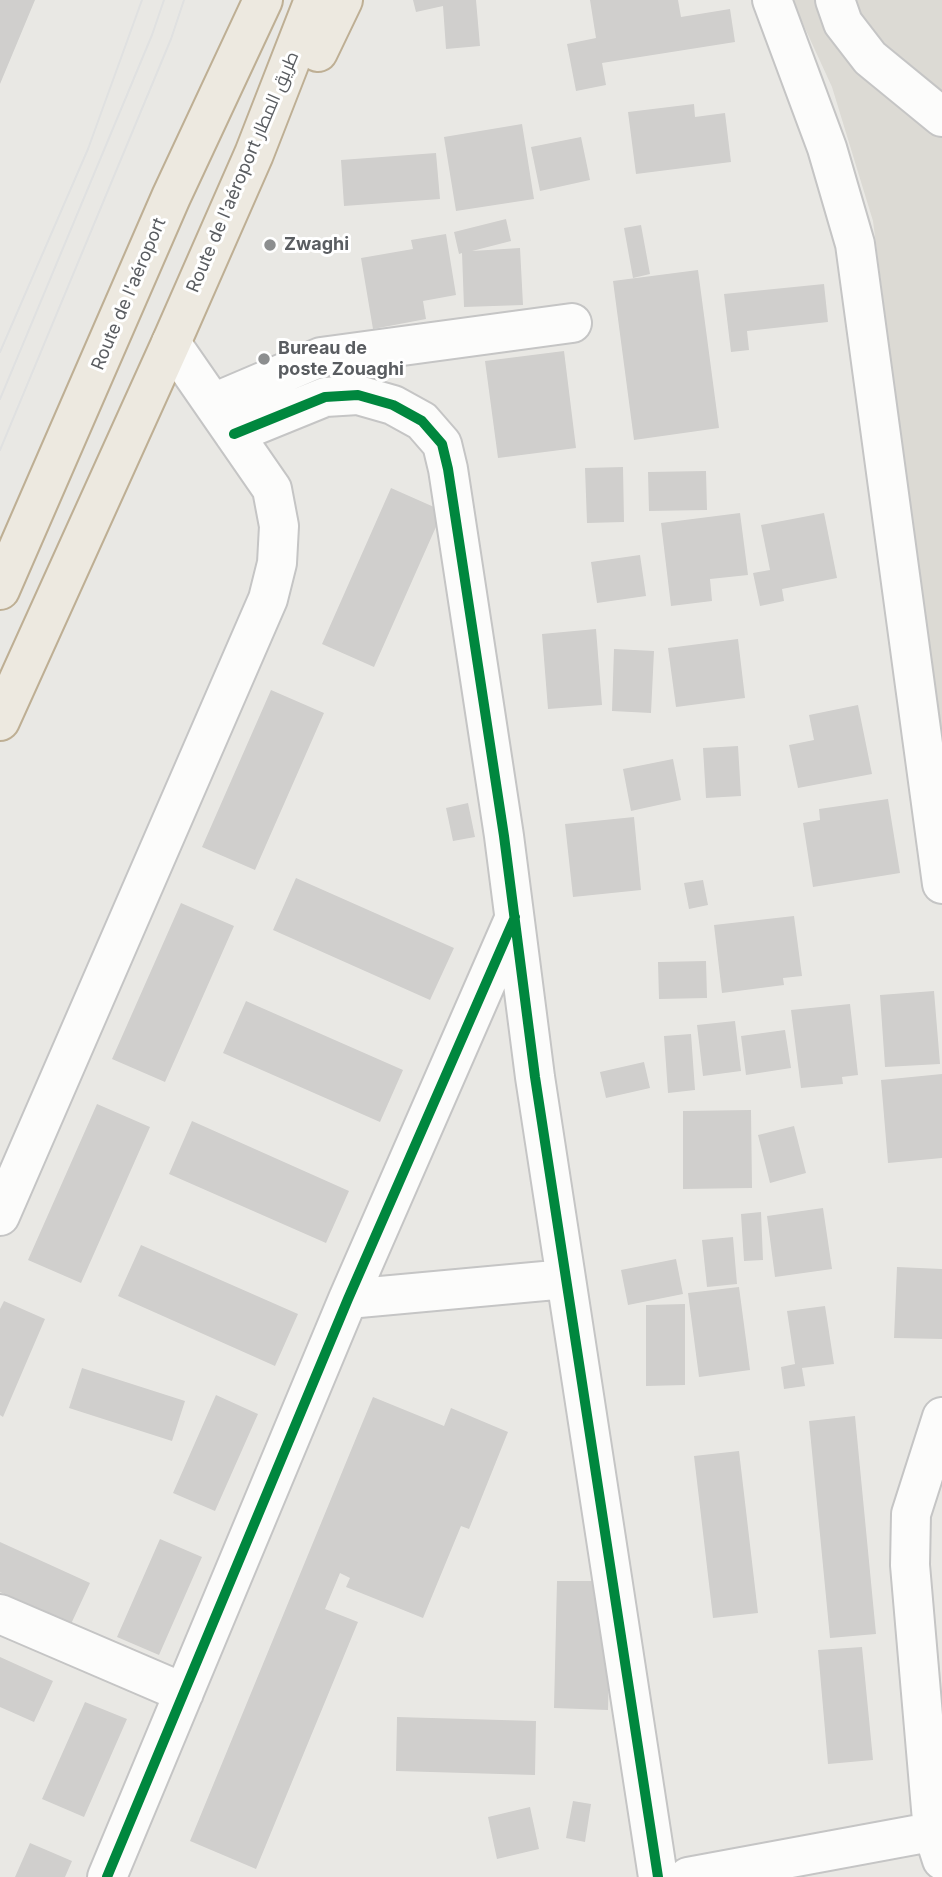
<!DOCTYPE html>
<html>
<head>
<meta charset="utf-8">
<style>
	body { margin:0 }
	canvas { display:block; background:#e9e8e4 }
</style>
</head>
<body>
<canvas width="942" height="1877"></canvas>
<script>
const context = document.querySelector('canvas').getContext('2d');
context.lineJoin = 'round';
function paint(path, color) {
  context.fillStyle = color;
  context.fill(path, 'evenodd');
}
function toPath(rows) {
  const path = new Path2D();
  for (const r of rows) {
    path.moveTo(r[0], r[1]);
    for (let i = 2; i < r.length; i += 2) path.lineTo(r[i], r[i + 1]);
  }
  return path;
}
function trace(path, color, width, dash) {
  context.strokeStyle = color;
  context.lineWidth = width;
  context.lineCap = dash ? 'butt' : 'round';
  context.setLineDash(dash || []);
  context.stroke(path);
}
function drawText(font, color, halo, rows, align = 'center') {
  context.font = font + ' Inter,Cairo,sans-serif';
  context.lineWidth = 6;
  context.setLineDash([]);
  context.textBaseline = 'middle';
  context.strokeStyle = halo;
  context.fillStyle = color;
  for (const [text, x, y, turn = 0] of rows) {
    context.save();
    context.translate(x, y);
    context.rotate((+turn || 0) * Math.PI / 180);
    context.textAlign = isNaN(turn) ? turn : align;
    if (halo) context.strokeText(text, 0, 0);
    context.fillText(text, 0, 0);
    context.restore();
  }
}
paint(toPath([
	[792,0,942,0,942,748,873,221,832,87]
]), '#dcdad4');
paint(toPath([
	[0,0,35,0,0,84],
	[413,0,476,0,480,46,446,49,443,6,416,12],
	[590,0,678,0,681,17,730,9,735,42,602,63,606,85,576,91,567,44,596,38],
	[694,104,695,117,725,113,731,162,636,174,628,112],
	[522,124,534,199,456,211,444,137],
	[581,137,590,180,540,191,531,147],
	[436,153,440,199,344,206,341,160],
	[506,219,511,241,472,251,520,248,523,305,464,307,462,253,459,254,454,232],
	[641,225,650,274,633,278,624,228],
	[446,234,456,295,423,301,426,319,373,329,361,258,413,249,411,240],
	[698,270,719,428,634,440,613,281],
	[824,284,828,322,747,331,749,350,731,352,724,294],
	[564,351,576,448,498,458,485,361],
	[623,467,624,522,587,523,585,468],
	[706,471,707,510,649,511,648,472],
	[391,488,443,511,374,667,322,644],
	[740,513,748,575,710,579,712,601,671,606,661,523],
	[824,513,837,578,782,589,784,601,760,606,753,573,770,570,761,525],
	[640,555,646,596,597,603,591,562],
	[596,629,602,705,548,709,542,634],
	[738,639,745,698,676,707,668,648],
	[614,649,654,651,651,713,612,711],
	[271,690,324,713,255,870,202,847],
	[858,705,872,774,798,788,789,745,814,740,809,715],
	[738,746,741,796,706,798,703,748],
	[673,759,681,800,631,811,623,769],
	[888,799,900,873,813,887,803,823,820,820,819,809],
	[468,803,475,837,453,841,446,808],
	[634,817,641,890,573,897,565,824],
	[296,878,454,948,430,1000,273,930],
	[703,880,708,905,689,909,684,883],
	[181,903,234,926,165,1082,112,1059],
	[794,916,802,976,783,978,784,985,722,993,714,925],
	[706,961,707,998,659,999,658,962],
	[934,991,940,1064,885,1067,880,995],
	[246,1001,403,1070,380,1122,223,1053],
	[850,1004,858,1075,842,1077,843,1084,801,1088,791,1010],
	[735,1021,741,1071,703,1076,697,1025],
	[785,1030,791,1068,746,1075,741,1036],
	[691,1034,695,1090,668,1093,664,1036],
	[644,1062,650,1088,606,1098,600,1072],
	[942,1074,942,1158,888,1163,881,1080],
	[97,1104,150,1127,81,1283,28,1260],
	[751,1110,752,1188,683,1189,683,1111],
	[192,1121,349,1191,326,1243,169,1174],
	[794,1126,806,1173,770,1183,758,1135],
	[823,1208,832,1269,775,1277,767,1216],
	[761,1212,763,1260,744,1261,741,1214],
	[733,1237,737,1284,707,1287,702,1240],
	[141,1245,298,1314,275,1366,118,1296],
	[676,1259,683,1294,628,1305,621,1270],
	[897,1267,942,1269,942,1339,894,1338],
	[739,1287,750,1370,699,1377,688,1293],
	[4,1301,45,1319,3,1417,0,1415,0,1309],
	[685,1304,685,1385,646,1386,646,1305],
	[825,1306,834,1364,802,1368,805,1386,784,1389,781,1367,795,1364,787,1311],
	[82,1368,185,1401,172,1441,69,1408],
	[216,1395,258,1414,215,1511,173,1493],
	[373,1397,444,1426,451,1408,508,1432,469,1529,461,1526,423,1618,346,1587,350,1578,340,1573,325,1609,358,1622,256,1869,190,1841],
	[855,1416,876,1634,830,1638,809,1421],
	[739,1451,758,1613,713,1618,694,1456],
	[160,1539,202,1557,159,1655,117,1637],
	[0,1542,90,1583,71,1624,0,1592],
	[557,1581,611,1581,608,1710,554,1708],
	[862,1647,873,1760,828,1764,818,1650],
	[0,1657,53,1681,34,1722,0,1707],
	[85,1702,127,1719,84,1817,42,1799],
	[397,1717,536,1721,535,1775,396,1771],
	[573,1801,591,1804,585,1842,566,1838],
	[530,1807,539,1849,497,1859,488,1817],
	[30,1843,72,1861,65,1877,15,1877]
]), '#d0cfcd');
const minor = toPath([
	[772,0,827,148,855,244,942,884],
	[835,0,843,23,870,58,942,117],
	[213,403,321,357,572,323],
	[234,434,325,397,358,395,393,405,422,421,442,444,448,469,504,836,535,1077,658,1877],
	[0,1216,268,599,277,563,279,526,272,489,171,343],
	[348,1299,566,1279],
	[942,1417,911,1514,910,1565,933,1832,942,1860],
	[0,1614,184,1693],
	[107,1877,348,1299,514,919],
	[688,1877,942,1830]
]);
const highway = toPath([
	[318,52,343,0],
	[0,590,171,197,263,0],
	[0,721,171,343,254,154,314,0]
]);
trace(minor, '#c5c5c5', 42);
trace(highway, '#beaf94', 42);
trace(minor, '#fcfcfb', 38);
trace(highway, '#ede9e0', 38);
trace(toPath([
	[0,352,88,149,142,0],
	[0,399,152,35,164,0],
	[0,450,171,39,184,0]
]), '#e0e1e1', 2);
trace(toPath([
	[234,434,325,397,358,395,393,405,422,421,442,444,448,469,504,836,535,1077,658,1877],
	[107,1877,348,1299,515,917]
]), '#00873e', 10);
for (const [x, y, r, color] of [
	[270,245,7,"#8c8e8f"],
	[264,359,7,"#8c8e8f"]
]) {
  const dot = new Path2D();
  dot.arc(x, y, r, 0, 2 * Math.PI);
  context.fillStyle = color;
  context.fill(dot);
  trace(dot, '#fff', 2.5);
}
drawText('18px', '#5a5d61', '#fff', [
	["Route de l'aéroport طريق المطار",243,172,-67],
	["Route de l'aéroport",129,294,-67]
]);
drawText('bold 18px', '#5a5d61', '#fff', [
	["Zwaghi",284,245],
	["Bureau de",278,349],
	["poste Zouaghi",278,370]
], 'left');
</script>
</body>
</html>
